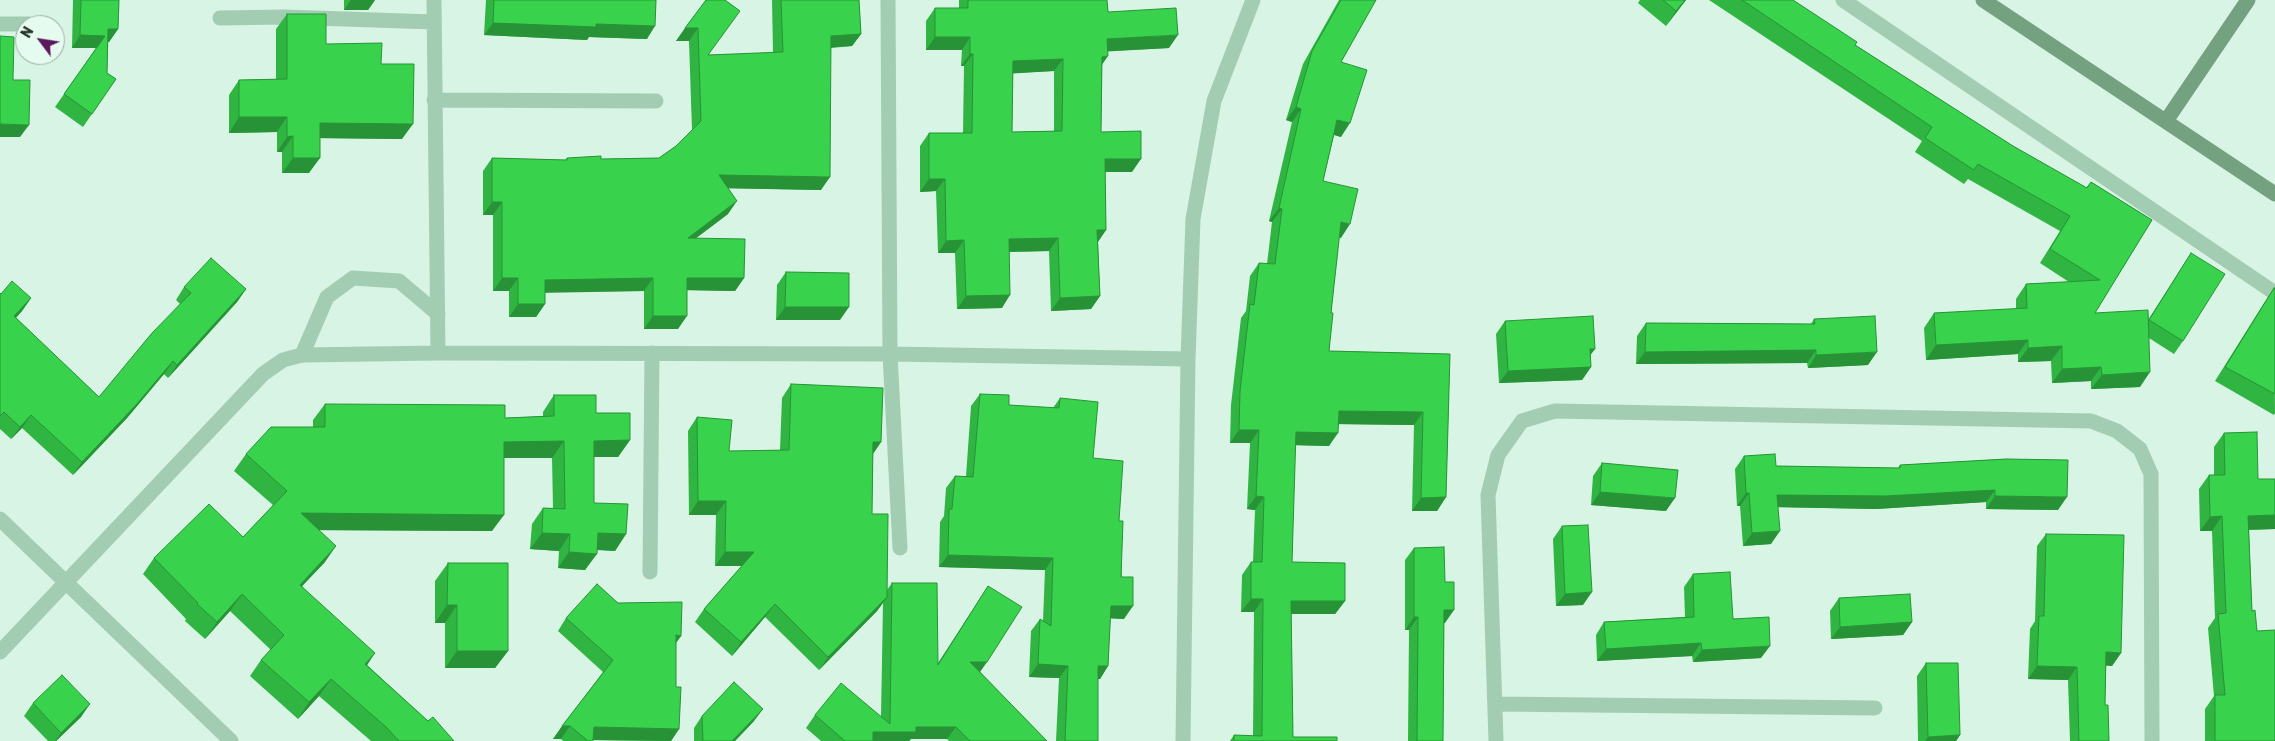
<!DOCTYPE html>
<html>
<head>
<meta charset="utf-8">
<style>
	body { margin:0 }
	#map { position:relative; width:2275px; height:741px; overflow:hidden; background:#d8f4e4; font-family:Rubik,sans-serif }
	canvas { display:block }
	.north { position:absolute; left:15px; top:15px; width:50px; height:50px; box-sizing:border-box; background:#e5fbef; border:1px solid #99ada0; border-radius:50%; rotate:301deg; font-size:14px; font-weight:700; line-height:20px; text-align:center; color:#263729 }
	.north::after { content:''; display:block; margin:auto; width:18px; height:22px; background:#5a185d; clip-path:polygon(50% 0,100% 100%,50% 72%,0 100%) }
</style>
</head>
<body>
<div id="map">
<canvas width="2275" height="741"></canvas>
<div class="north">N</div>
</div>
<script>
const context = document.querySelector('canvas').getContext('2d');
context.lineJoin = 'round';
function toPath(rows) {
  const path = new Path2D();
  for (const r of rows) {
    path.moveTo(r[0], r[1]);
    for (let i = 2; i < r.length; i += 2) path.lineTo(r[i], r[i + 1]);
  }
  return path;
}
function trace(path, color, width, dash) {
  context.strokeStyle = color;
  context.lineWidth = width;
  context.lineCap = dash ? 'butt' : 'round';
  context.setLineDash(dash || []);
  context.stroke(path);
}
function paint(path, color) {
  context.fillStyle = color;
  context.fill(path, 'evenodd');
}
trace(toPath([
	[1843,0,2275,293],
	[302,355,327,297,353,278,399,281,438,314]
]), '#a3cdb2', 15);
trace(toPath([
	[434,0,438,353],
	[888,0,890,354,900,548],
	[220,18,284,17,434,22],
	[0,24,29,24],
	[434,100,656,101],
	[0,519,231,741],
	[650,572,652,353],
	[0,652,263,374,283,360,302,355,438,353,890,354,1188,359],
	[1495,704,1875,708],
	[1183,741,1188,359,1193,219,1214,101,1253,0],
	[1496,741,1488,495,1498,455,1522,421,1555,411,2091,421,2117,431,2140,449,2151,474,2152,741]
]), '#a3cdb2', 15);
trace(toPath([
	[1983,0,2275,194],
	[2166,121,2248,0]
]), '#74a180', 15);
paint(toPath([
	[73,0,119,0,118,29,109,42,108,42,107,73,116,79,83,127,55,107,96,48,72,48],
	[344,0,375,0,368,10,344,10],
	[486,0,656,0,647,39,589,37,587,40,484,35],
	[706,0,708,55,773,53,772,0,859,0,861,34,852,46,831,48,821,190,728,188,728,214,696,238,744,278,735,291,687,290,678,329,644,329,644,291,545,292,545,304,536,317,509,317,509,291,493,291,493,215,483,215,483,171,492,158,565,160,567,158,601,159,659,158,676,146,692,130,689,41,676,41],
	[959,0,1107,0,1108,12,1169,48,1107,51,1102,65,1101,132,1132,172,1105,172,1106,230,1098,242,1100,296,1091,309,1051,311,1049,251,1009,252,1002,308,957,309,955,253,938,253,936,191,920,192,920,146,929,133,963,133,964,66,961,66,962,50,926,50,926,21,935,8,959,8],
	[1054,71,1054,131,1012,132,1013,73],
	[1339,0,1376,0,1341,62,1341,137,1334,135,1323,181,1341,238,1339,237,1331,313,1329,351,1450,354,1446,497,1437,511,1412,511,1414,425,1339,424,1329,446,1295,445,1292,562,1345,601,1335,614,1291,614,1293,737,1337,741,1230,741,1234,735,1253,736,1254,612,1241,612,1242,575,1251,562,1253,562,1255,510,1247,509,1250,443,1230,443,1231,405,1241,318,1246,311,1250,276,1259,263,1267,264,1272,222,1269,221,1292,122,1286,120,1303,64],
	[1640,0,1686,0,1666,26,1638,3],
	[1709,0,1793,0,1855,45,2013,146,2086,188,2091,182,2152,220,2095,313,2148,320,2191,253,2183,341,2174,354,2149,338,2140,387,2091,389,2091,381,2052,383,2051,361,2018,362,2018,354,1926,360,1924,328,1934,313,2016,309,2016,299,2026,284,2069,282,2040,263,2060,231,1968,179,1964,184,1915,152,1922,141],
	[287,14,326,44,381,64,402,139,320,138,309,173,282,173,282,152,277,152,277,132,229,133,229,95,239,80,276,79,276,29],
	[786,272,840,320,776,320,777,285],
	[184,287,246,289,237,302,168,378,164,374,127,418,73,475,22,428,11,439,0,429,0,293,31,298,22,311,16,318,99,397,180,304,176,300],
	[2274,288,2275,413,2274,415,2215,381,2264,303],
	[1814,319,1868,365,1808,368,1807,363,1636,364,1637,336,1646,323,1811,324],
	[1505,321,1590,355,1591,367,1582,380,1499,383,1496,334],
	[791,384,881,442,873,454,872,514,887,590,892,583,938,663,988,586,980,672,1047,741,949,741,947,739,911,739,909,741,821,741,806,728,815,715,881,717,883,603,877,611,819,670,765,617,732,656,695,622,704,609,742,566,715,566,716,515,689,515,688,431,697,417,729,451,780,450,782,398],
	[980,394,1009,405,1053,408,1060,398,1093,458,1119,521,1124,619,1110,618,1108,666,1100,679,1098,679,1098,741,1056,741,1059,678,1029,677,1031,631,1040,619,1043,621,1045,570,939,567,940,522,944,516,946,488,955,476,966,476,971,406],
	[554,395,596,413,630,440,618,457,594,457,594,503,626,534,615,551,597,550,585,570,558,568,559,551,530,549,532,524,543,508,553,508,552,458,504,458,492,531,319,530,325,562,302,586,367,665,428,721,454,741,371,741,319,696,298,719,250,676,261,660,271,650,230,611,205,639,185,621,186,619,143,574,154,558,243,537,273,505,234,471,246,454,313,427,313,420,325,404,505,418,543,416,543,412],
	[2224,433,2258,479,2275,529,2249,530,2252,611,2257,631,2275,741,2205,741,2205,709,2214,696,2208,628,2215,618,2212,531,2200,531,2199,489,2209,475,2214,475,2214,447],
	[1744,456,1776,466,1898,468,1900,465,2006,459,2058,510,1986,509,1986,502,1876,509,1778,507,1771,544,1743,546,1740,506,1737,506,1735,469],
	[1602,463,1666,511,1591,505,1593,476],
	[1562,526,1583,605,1556,606,1553,539],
	[2046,534,2121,653,2112,666,2106,665,2105,705,2109,741,2070,741,2068,680,2028,679,2030,629,2035,621,2037,546],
	[1414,548,1445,582,1445,623,1444,623,1443,741,1408,741,1409,630,1405,630,1405,560],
	[448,563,508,651,495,668,445,668,445,623,435,623,435,581],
	[1693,574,1733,619,1761,658,1693,662,1692,656,1597,661,1596,635,1604,622,1685,617,1684,587],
	[1839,598,1912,622,1903,635,1831,639,1830,611],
	[618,603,681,636,676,643,676,687,679,729,671,741,593,740,593,741,563,741,561,739,553,739,603,672,558,631,566,618],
	[1926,663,1960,735,1956,741,1918,741,1917,676],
	[33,703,81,717,56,741,48,741,24,716],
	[702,716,754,721,735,741,694,741,694,728]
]), '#30b542');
paint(toPath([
	[351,0,375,0,368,10,344,10],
	[1685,0,1686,0,1666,26,1676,11],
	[493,23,596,24,655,26,647,39,589,37,587,40,484,35],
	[685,28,698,28,689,41,676,41],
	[108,29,118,29,109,42,101,42,96,48,72,48,80,35],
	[861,34,852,46,822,48,831,36],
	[1178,35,1169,48,1098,52,1107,39],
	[935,37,970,37,962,50,926,50],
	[970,54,973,54,964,66,961,66],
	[1108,56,1099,69,1102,57],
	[1063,59,1054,71,1004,74,1013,61],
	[1296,107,1301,109,1292,122,1286,120],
	[239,117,287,117,277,132,229,133],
	[1337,120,1350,123,1341,137,1328,133],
	[320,123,413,124,402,139,309,138],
	[0,124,29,125,20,137,0,137],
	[293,136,282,152,277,152,287,137],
	[293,158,320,158,309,173,282,173],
	[1105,159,1141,159,1132,172,1096,172],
	[719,175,830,177,821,190,710,188],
	[929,179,945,179,936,191,920,192],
	[737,201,728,214,679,251,688,238],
	[492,202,502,202,493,215,483,215],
	[1279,208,1282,209,1272,222,1269,221],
	[1341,222,1350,224,1341,238,1332,235],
	[1097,230,1106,230,1097,243],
	[1058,238,1049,251,1000,252,1009,239],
	[964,240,955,253,938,253,946,241],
	[502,278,518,278,509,291,493,291],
	[653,278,644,291,536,293,545,280],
	[687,278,744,278,735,291,678,290],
	[246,289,237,302,168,378,177,365],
	[1010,295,1002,308,957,309,966,296],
	[1100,296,1091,309,1051,311,1060,298],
	[31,298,22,311,5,329,14,316],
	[518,304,545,304,536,317,509,317],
	[785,307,849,307,840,320,776,320],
	[653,316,687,316,678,329,644,329],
	[2028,340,2018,354,1926,360,1936,345],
	[2062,346,2051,361,2018,362,2028,348],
	[1590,349,1595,349,1586,361],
	[1816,350,1807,363,1636,364,1645,352],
	[1877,352,1868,365,1808,368,1816,355],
	[173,361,164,374,127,418,73,475,82,462],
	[1591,367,1582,380,1499,383,1508,371],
	[2101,367,2091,381,2052,383,2062,369],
	[2150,372,2140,387,2091,389,2102,375],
	[1339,411,1423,412,1414,425,1330,424],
	[31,415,22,428,11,439,20,427],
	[1239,430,1259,430,1250,443,1230,443],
	[1296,432,1338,433,1329,446,1287,445],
	[630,440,618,457,583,457,594,441],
	[564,441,552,458,493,458,504,442],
	[873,442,881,442,872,455],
	[1995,490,1986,502,1876,509,1768,507,1777,495],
	[1600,492,1675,498,1666,511,1591,505],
	[1746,493,1749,493,1740,506,1737,506],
	[1256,496,1264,497,1255,510,1247,509],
	[1995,496,2067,497,2058,510,1986,509],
	[1446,497,1437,511,1412,511,1421,498],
	[698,501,726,501,716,515,689,515],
	[301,513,504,515,492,531,289,530],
	[2275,515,2275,529,2238,530,2248,516],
	[2222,516,2212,531,2200,531,2210,517],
	[1780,531,1771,544,1743,546,1752,533],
	[542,533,570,534,559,551,530,549],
	[598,533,626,534,615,551,586,549],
	[336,546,325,562,288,601,300,585],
	[569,552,597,554,585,570,558,568],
	[725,552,754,552,744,566,715,566],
	[948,555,1053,558,1045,570,939,567],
	[1592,592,1583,605,1556,606,1565,594],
	[242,594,230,611,205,639,217,622],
	[887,597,877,611,819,670,828,657],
	[1251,599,1263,599,1254,612,1241,612],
	[1291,601,1345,601,1335,614,1282,614],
	[775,604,765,617,732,656,741,642],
	[447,605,457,605,445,623,435,623],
	[1111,606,1133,606,1124,619,1102,618],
	[1444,610,1454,610,1445,623,1435,623],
	[1414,617,1418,617,1409,630,1405,630],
	[1912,622,1903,635,1831,639,1840,627],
	[676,635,681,636,672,648],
	[1701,643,1692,656,1597,661,1606,649],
	[1770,646,1761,658,1693,662,1702,650],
	[457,651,508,651,495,668,445,668],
	[2106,652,2121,653,2112,666,2097,665],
	[375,653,364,670,365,664],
	[970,662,987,662,978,675],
	[1038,664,1068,666,1059,678,1029,677],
	[1098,666,1108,666,1100,679,1089,679],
	[2037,666,2077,667,2068,680,2028,679],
	[331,679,319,696,298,719,309,702],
	[90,704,81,717,56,741,55,741,61,733],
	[763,709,754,721,735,741,732,741],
	[562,726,570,726,561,739,553,739],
	[594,727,679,729,671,741,585,740],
	[916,727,956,727,947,739,911,739,909,741,867,741,873,732],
	[1960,735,1956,741,1925,741,1928,737]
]), '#279336');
const building = toPath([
	[81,0,119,0,118,29,108,29,107,73,116,79,92,114,64,94,105,36,80,35,81,0],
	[494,0,656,0,655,26,596,24,596,27,493,23,494,0],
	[706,0,725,0,740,11,708,55,783,52,781,0,859,0,861,34,831,36,830,177,719,175,737,201,688,238,745,239,744,278,687,278,687,316,653,316,653,278,545,280,545,304,518,304,518,278,502,278,502,202,492,202,492,158,567,160,567,158,601,156,601,159,659,158,676,146,701,121,698,28,685,28,706,0],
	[968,0,1107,0,1108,12,1176,8,1178,35,1107,39,1108,56,1102,57,1101,132,1141,131,1141,159,1105,159,1106,230,1097,230,1100,296,1060,298,1058,238,1009,239,1010,295,966,296,964,240,946,241,945,179,929,179,929,133,972,133,973,54,970,54,970,37,935,37,935,8,968,8,968,0],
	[1063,59,1062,131,1012,132,1013,61,1063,59],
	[1341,0,1376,0,1341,62,1367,70,1350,123,1337,120,1323,181,1358,189,1350,224,1341,222,1331,313,1333,313,1329,351,1450,354,1446,497,1421,498,1423,412,1339,411,1338,433,1296,432,1292,562,1345,563,1345,601,1291,601,1293,737,1337,737,1337,741,1234,741,1234,735,1262,736,1263,599,1251,599,1251,562,1262,562,1264,497,1256,496,1259,430,1239,430,1240,391,1250,304,1254,305,1259,263,1275,264,1282,209,1279,208,1301,109,1296,107,1312,51,1341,0],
	[1663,0,1685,0,1676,11,1663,0],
	[1742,0,1793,0,1857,42,1855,45,2013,146,2087,188,2091,182,2152,220,2095,313,2148,310,2150,372,2102,375,2101,367,2062,369,2062,346,2028,348,2028,340,1936,345,1934,313,2027,308,2026,284,2100,280,2050,249,2070,216,1978,164,1974,170,1925,138,1932,127,1742,0],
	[287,14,326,14,326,44,382,43,381,64,414,64,413,124,320,123,320,158,293,158,293,136,287,137,287,117,239,117,239,80,287,79,287,14],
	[0,36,14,37,13,80,30,80,29,125,0,124,0,36],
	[2191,253,2225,274,2183,341,2149,320,2191,253],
	[211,258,246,289,177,365,173,361,136,405,82,462,31,415,20,427,4,412,0,416,0,293,1,294,12,281,31,298,14,316,99,397,152,333,191,293,184,287,211,258],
	[786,272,849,273,849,307,785,307,786,272],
	[2274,288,2275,288,2275,394,2225,367,2274,288],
	[1593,316,1595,349,1590,349,1591,367,1508,371,1505,321,1593,316],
	[1875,316,1877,352,1816,355,1816,350,1645,352,1646,323,1815,324,1814,319,1875,316],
	[791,384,883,388,881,442,873,442,872,514,888,514,887,597,828,657,775,604,741,642,704,609,754,552,725,552,726,501,698,501,697,417,732,420,729,451,789,450,791,384],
	[980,394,1009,395,1009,405,1059,408,1060,398,1098,402,1093,458,1123,461,1119,521,1123,521,1121,577,1133,577,1133,606,1111,606,1108,666,1098,666,1098,741,1065,741,1068,666,1038,664,1040,619,1051,626,1053,558,948,555,949,509,952,509,955,476,973,477,980,394],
	[554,395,596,395,596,413,630,413,630,440,594,441,594,503,628,504,626,534,598,533,597,554,569,552,570,534,542,533,543,508,565,509,564,441,504,442,504,515,301,513,336,546,300,585,375,653,365,664,428,721,433,717,454,741,399,741,386,727,331,679,309,702,261,660,284,635,242,594,217,622,197,604,198,603,154,558,209,504,243,537,287,491,246,454,271,427,325,427,325,404,505,405,505,418,554,416,554,395],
	[2257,432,2258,479,2275,479,2275,515,2248,516,2252,611,2255,610,2257,631,2275,630,2275,741,2215,741,2215,695,2225,695,2218,614,2226,613,2222,516,2210,517,2209,475,2225,475,2224,433,2257,432],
	[1775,454,1776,466,1900,468,1900,465,2006,459,2068,460,2067,497,1995,496,1995,490,1885,496,1777,495,1780,531,1752,533,1749,493,1746,493,1744,456,1775,454],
	[1602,463,1678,470,1675,498,1600,492,1602,463],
	[1588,525,1592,592,1565,594,1562,526,1588,525],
	[2046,534,2124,535,2121,653,2106,652,2105,705,2108,705,2109,741,2079,741,2077,667,2037,666,2039,616,2044,616,2046,534],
	[1444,547,1445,582,1454,582,1454,610,1444,610,1443,741,1417,741,1418,617,1414,617,1414,548,1444,547],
	[448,563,508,563,508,651,457,651,457,605,447,605,448,563],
	[1730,572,1733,619,1769,617,1770,646,1702,650,1701,643,1606,649,1604,622,1694,617,1693,574,1730,572],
	[892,583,937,583,938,665,988,586,1022,607,987,662,970,662,1047,741,970,741,956,727,916,727,916,732,873,732,873,741,845,741,815,715,841,683,890,724,892,583],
	[597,584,618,603,682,602,681,636,676,635,676,687,681,687,679,729,594,727,593,741,588,741,570,726,562,726,613,660,566,618,597,584],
	[1910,594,1912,622,1840,627,1839,598,1910,594],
	[1926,663,1958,663,1960,735,1928,737,1926,663],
	[62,675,90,704,61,733,33,703,62,675],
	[734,682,763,709,732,741,703,741,702,716,734,682]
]);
paint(building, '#38d24d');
trace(building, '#279336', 1);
</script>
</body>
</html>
